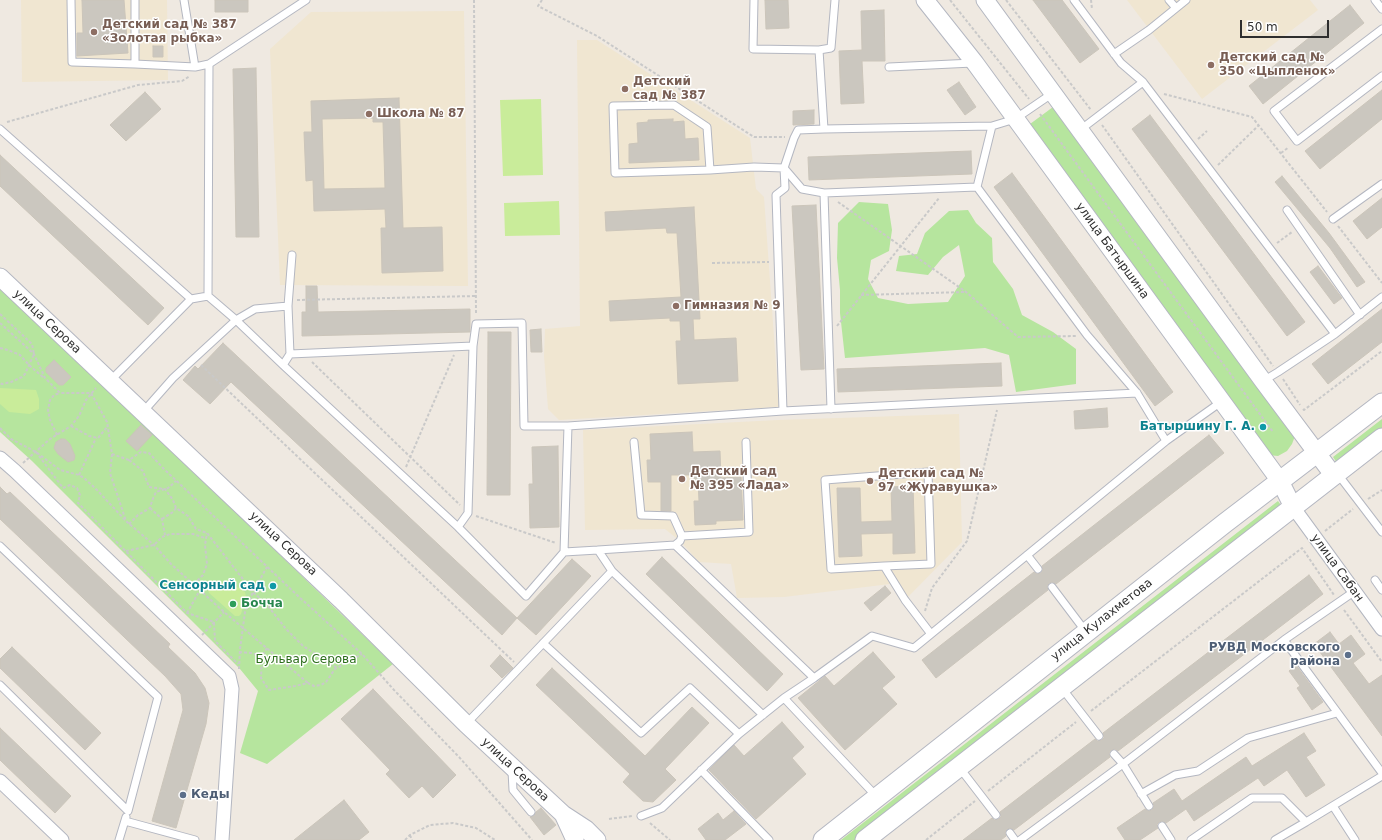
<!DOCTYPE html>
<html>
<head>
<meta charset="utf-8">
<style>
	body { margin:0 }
	#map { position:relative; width:1382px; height:840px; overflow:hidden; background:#efe9e1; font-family:"DejaVu Sans",sans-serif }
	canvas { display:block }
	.scale { position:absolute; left:1240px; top:20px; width:89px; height:18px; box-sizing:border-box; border:2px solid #2e2e2e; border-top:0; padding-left:5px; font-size:12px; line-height:14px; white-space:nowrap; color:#2e2e2e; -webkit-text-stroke:3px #fff; paint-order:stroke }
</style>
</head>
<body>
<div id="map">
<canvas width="1382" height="840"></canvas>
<div class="scale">50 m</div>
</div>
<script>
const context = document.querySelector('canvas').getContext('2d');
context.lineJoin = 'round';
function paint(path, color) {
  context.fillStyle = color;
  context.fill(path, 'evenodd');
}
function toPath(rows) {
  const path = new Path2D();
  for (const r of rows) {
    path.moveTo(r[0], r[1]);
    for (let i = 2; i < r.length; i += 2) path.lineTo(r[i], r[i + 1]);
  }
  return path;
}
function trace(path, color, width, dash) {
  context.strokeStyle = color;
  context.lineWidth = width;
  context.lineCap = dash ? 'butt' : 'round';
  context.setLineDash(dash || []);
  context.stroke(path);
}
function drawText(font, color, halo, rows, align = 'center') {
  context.font = font + ' "DejaVu Sans",sans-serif';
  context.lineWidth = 3;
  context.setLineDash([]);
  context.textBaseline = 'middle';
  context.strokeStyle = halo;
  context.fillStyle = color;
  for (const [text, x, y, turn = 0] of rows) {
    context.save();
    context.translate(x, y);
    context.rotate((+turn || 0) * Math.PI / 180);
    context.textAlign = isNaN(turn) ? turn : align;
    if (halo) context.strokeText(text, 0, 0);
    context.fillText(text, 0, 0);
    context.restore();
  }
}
paint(toPath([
	[21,0,167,0,168,80,22,82],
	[1127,0,1310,0,1318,10,1202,99],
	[464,11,468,286,280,285,270,49,311,12],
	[577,40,597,40,750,138,756,189,764,197,779,407,559,420,548,409,544,356,545,329,580,326],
	[959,414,962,542,905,600,901,602,890,584,784,597,737,598,731,564,699,562,680,541,665,529,585,530,583,430,778,420]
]), '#f0e6d1');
paint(toPath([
	[1053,107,1295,436,1292,444,1287,451,1278,456,1268,455,1026,127],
	[859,202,888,204,892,230,889,251,871,260,868,279,878,298,908,304,948,302,965,276,959,245,943,257,928,275,896,271,899,256,917,254,925,233,949,211,968,210,976,223,992,238,993,262,1013,289,1022,315,1053,332,1076,349,1076,384,1016,392,1009,355,985,348,845,358,840,313,840,290,837,258,838,223],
	[0,289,158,437,393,664,267,764,240,753,258,691,240,669,32,461,0,432],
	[1382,419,1382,428,1337,463,1333,457],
	[1278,501,1283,508,855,840,841,840]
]), '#b6e59e');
paint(toPath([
	[541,99,543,175,503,176,500,100],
	[559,201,560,235,505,236,504,203],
	[0,388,36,390,39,399,39,409,30,414,9,412,0,404],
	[211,583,220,583,240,588,245,592,246,597,241,614,239,616,235,616,209,593,207,587]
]), '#c9ec9a');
const building = toPath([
	[82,0,124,0,128,53,77,56,77,33,83,33,82,0],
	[215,0,248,0,248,12,215,12,215,0],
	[765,0,788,0,789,28,766,29,765,0],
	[1033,0,1062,0,1099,49,1080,63,1033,0],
	[1350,5,1364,23,1263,104,1249,86,1350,5],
	[884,10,885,61,862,61,864,103,841,104,839,51,862,50,861,11,884,10],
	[153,46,163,46,163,57,153,57,153,46],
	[256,68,259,237,236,237,233,69,256,68],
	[959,82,976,107,965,115,947,90,959,82],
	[1382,90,1382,119,1320,169,1305,151,1382,90],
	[145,92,161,109,126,141,110,125,145,92],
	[399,98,403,228,442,227,443,271,382,273,381,228,386,228,385,209,314,211,313,180,306,181,304,132,312,132,311,101,399,98],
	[373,118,373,122,383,122,385,188,324,189,322,119,373,118],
	[814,110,814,124,793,125,793,111,814,110],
	[1150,115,1305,322,1287,336,1132,129,1150,115],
	[673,119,673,122,684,121,685,139,698,138,699,160,629,163,629,144,638,143,637,123,648,122,648,120,673,119],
	[971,151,972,174,809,180,808,157,971,151],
	[0,155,164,308,148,325,0,186,0,155],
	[1012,173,1173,392,1155,406,994,187,1012,173],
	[1282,176,1329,233,1365,282,1357,287,1330,248,1275,182,1282,176],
	[1382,198,1382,227,1367,239,1353,221,1382,198],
	[816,205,824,369,801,370,792,206,816,205],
	[694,207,700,319,693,319,694,340,736,338,738,381,678,384,676,341,681,341,680,321,670,321,670,318,610,321,609,301,681,297,677,233,667,233,666,228,606,231,605,212,694,207],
	[1318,266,1342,298,1334,304,1310,272,1318,266],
	[306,286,317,286,318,312,470,309,470,332,302,336,302,312,306,312,306,286],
	[1382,309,1382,342,1328,384,1312,364,1382,309],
	[541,329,542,352,531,352,530,330,541,329],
	[488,332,511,332,510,495,487,495,488,332],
	[223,343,517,618,502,635,231,382,210,404,183,380,195,366,198,369,223,343],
	[54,360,71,377,63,385,59,385,46,372,46,368,54,360],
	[1001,363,1002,386,838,392,837,369,1001,363],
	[1107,408,1108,427,1075,429,1074,411,1107,408],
	[141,425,152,435,137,451,126,441,141,425],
	[692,432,693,452,720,451,721,478,741,477,743,520,716,521,716,524,695,525,694,501,699,501,698,479,694,479,694,475,671,475,671,511,661,511,661,482,648,482,647,460,651,460,650,434,692,432],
	[1209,435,1224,453,1056,584,1052,582,1049,583,1047,587,1048,590,936,678,922,660,1034,572,1037,574,1041,573,1043,570,1042,566,1209,435],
	[61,439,65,439,70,444,75,456,74,460,68,462,58,454,54,448,56,442,61,439],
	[558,446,559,527,530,528,529,484,533,484,532,447,558,446],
	[913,486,915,553,893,554,893,533,861,534,862,556,839,557,837,488,860,488,861,522,892,521,891,487,913,486],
	[0,487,7,494,10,492,170,644,168,647,195,673,205,688,209,703,206,724,176,828,152,821,183,710,181,694,165,676,0,519,0,487],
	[662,557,783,674,767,691,646,574,662,557],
	[572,559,591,576,536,635,517,618,572,559],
	[1309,575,1323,594,1234,662,1118,751,1115,749,1111,750,1109,753,1110,757,1014,830,1010,828,1007,829,1005,833,1006,836,1001,840,963,840,992,818,994,820,999,819,1001,817,1000,812,1095,739,1097,741,1102,740,1104,738,1103,733,1309,575],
	[885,586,891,593,871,611,864,603,885,586],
	[1330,632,1339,644,1351,635,1365,654,1353,663,1369,684,1382,675,1382,736,1314,644,1330,632],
	[12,647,101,733,85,750,0,668,0,659,12,647],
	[873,652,895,677,882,688,897,704,845,750,798,698,825,676,834,686,873,652],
	[500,655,513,668,502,678,490,666,500,655],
	[1296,665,1323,702,1312,710,1297,688,1300,686,1289,671,1296,665],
	[552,668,645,756,692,707,709,723,665,769,676,780,653,802,643,801,623,782,630,774,536,685,552,668],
	[373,689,456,775,433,798,422,786,409,798,386,774,390,770,341,719,373,689],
	[782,722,804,747,792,758,806,774,756,819,709,770,734,745,744,756,782,722],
	[0,728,71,796,55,813,0,760,0,728],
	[1304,733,1316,751,1306,757,1325,785,1306,797,1287,770,1264,786,1258,778,1194,821,1186,809,1166,823,1162,821,1159,822,1157,824,1158,828,1140,840,1125,840,1117,828,1145,809,1149,811,1152,810,1154,806,1153,803,1174,789,1182,801,1246,757,1252,766,1304,733],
	[344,800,369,832,359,840,294,840,344,800],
	[541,808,556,825,544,835,530,817,534,816,536,812,541,808],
	[734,811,746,824,725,840,706,840,698,829,718,813,723,820,734,811]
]);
paint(building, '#cbc7bf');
trace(building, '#cbc5ba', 1);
const service = toPath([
	[71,0,72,62,135,64],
	[135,0,135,64,195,67],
	[184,0,195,67,209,64],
	[754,0,753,49,819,50],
	[1074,0,1121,63,1143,82],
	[1169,0,1176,8],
	[1375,0,1382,9],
	[1382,29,1274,111,1297,141,1382,76],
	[1114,54,1149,30,1186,0],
	[889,67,973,63],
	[1053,93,1015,119,992,126,977,187,1087,335,1137,393,1166,441,1221,402],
	[0,129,191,299],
	[824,129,819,50,831,48,835,0],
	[1080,130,1143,82,1335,334],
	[710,170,707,127,674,105,613,106,615,173,710,170,754,167,784,168,802,189,824,193],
	[1287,210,1360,315],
	[1333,219,1382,184],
	[208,296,209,64,306,0],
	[290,354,288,306,292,255],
	[283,365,290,354,473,346],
	[110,381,191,299,208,296,236,320,283,365,458,527,526,596,564,552,568,426,783,411,1137,393],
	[1263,381,1278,372,1335,334,1382,297],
	[831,409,824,193,977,187],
	[783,411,776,195,785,188,784,168,794,138,798,130,824,129,992,126],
	[143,412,173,378,236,320,255,309,288,306],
	[634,442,641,515,673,516,682,536,680,541,675,545],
	[1337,473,1382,532],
	[458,527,468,513,473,346,476,324,522,323,524,426,568,426],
	[682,536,749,532,746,442],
	[0,546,158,697,128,811,0,685],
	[598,550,675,545,814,678,784,698,877,797],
	[1027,555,1038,569],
	[884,566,831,569,825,480,928,472,931,564,884,566,905,600,931,634],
	[612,571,763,715],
	[1375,580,1382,590],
	[1052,587,1086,632],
	[1284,640,1382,773],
	[543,643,641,733,690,688,739,734],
	[814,678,872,636,914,648,1166,441],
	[1061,687,1099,736],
	[466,724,612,571,598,550,564,552],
	[1114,754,1123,764,1149,806],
	[959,767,996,815],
	[701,770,769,840],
	[512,771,513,790,531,812],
	[1141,794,1175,775,1198,771,1248,738,1337,713],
	[1333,806,1355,840],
	[641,816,662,808,739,734,784,698],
	[125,821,195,840],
	[1162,826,1171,840],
	[1010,833,1015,840],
	[119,840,126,817],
	[1020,840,1123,764,1284,640,1355,591],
	[1191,840,1252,798,1282,798,1306,822,1382,776],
	[1275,840,1306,822]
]);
const minor = toPath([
	[0,458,15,471,229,676,232,689,222,840],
	[1293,507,1382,629],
	[0,781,62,840]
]);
const tertiary = toPath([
	[925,0,975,63,1280,481,1293,507],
	[985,0,1263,381,1334,476],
	[0,277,341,600,466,724,563,814,586,829,597,840],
	[563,814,575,840]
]);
const secondary = toPath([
	[823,840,1225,523,1382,403],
	[865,840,1382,438]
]);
trace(service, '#b4b7c1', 9);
trace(minor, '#b4b7c1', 15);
trace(tertiary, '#b4b7c1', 19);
trace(secondary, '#b4b7c1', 21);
trace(toPath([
	[474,0,476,315],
	[542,0,538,6,597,36,754,137,785,137],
	[950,0,1029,99],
	[1006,0,1091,110],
	[1091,0,1092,9],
	[1164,94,1252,117,1327,212],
	[1040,114,1273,432],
	[7,122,138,85,182,81,190,76],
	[1102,125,1273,366],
	[1198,139,1207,131],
	[1281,153,1289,147],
	[1218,165,1259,125],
	[838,202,966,292,1018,337,1076,336],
	[1338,226,1382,283],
	[1277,243,1292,232],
	[712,263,769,262],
	[861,295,965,292],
	[297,300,476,296],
	[0,314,32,344,34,354,25,374,22,377,11,382,2,384,0,383],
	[0,323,34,354,45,378,60,393,91,393,107,422,112,454,129,460,141,452,149,453,164,469,298,596,362,654,394,690,459,757,532,840],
	[837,326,939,198],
	[0,348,8,350,20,355,29,365,44,378],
	[312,362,460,505],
	[201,365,514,662],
	[1283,379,1300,405],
	[1303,409,1304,410,1382,351],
	[71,426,89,436,98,438,108,426],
	[0,428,11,439,36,452,60,470,79,475,84,478,97,490,126,521],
	[57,435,50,420,48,410,50,400,54,395,60,393],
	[36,452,63,488,70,485,77,488,80,495,78,503,187,613,214,622,215,641,238,664],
	[112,454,110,473,126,521,154,545,171,564,224,612,308,683],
	[129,460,143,471,149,487,165,489,173,500,176,508,188,516,196,529,207,533,253,592,268,606,286,629,303,646,337,668],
	[23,463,50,439,71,426,79,416,86,400,96,388],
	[406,467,454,355],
	[79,475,96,438],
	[1368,499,1382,490],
	[150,508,162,519,165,535],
	[476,516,556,543],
	[162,519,173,512,176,508],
	[129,524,138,515,150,508,152,501,156,492,168,488,176,481],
	[1325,531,1353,509],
	[126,551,154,545,162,537,170,534,193,534,205,538],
	[193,583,198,580,203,575,207,564,205,545,207,533],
	[1344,610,1382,662],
	[925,611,932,588,967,541,997,410],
	[187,613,200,590],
	[202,635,224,612],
	[267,648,262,656,261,678,269,690,295,686,308,683,314,686,321,685,326,682,335,669,362,654],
	[239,652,251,653,262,656],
	[239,669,240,649,245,612,253,592,267,567],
	[1091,711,1302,548,1334,595],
	[988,791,1076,722],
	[609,819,632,816],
	[650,823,670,840],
	[410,835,412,840],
	[405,840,410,835,430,825,453,823,476,828,495,840],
	[926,840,975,801]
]), '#c9c9c9', 2, [3, 2]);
trace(service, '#fff', 7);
trace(minor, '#fff', 13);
trace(tertiary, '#fff', 17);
trace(secondary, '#fff', 19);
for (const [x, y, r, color] of [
	[94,32,4,"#8d6e63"],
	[1211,65,4,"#8d6e63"],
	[625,89,4,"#8d6e63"],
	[369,114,4,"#8d6e63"],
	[676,306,4,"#8d6e63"],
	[1263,427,4,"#0f9aa8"],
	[682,479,4,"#8d6e63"],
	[870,481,4,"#8d6e63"],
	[273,586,4,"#0f9aa8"],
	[233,604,4,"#2e9e5b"],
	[1348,655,4,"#5c6f8a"],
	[183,795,4,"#5c6f8a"]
]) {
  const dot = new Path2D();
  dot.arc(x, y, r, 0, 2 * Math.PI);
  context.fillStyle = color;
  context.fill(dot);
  trace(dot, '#fff', 1.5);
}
drawText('bold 12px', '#785e54', '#fff', [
	["Детский сад № 387",102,25],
	["«Золотая рыбка»",102,39],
	["Детский сад №",1219,58],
	["350 «Цыпленок»",1219,72],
	["Детский",633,82],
	["сад № 387",633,96],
	["Школа № 87",377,114],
	["Гимназия № 9",684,306],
	["Детский сад",690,472],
	["№ 395 «Лада»",690,486],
	["Детский сад №",878,474],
	["97 «Журавушка»",878,488]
], 'left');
drawText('12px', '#2e2e2e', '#fff', [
	["улица Батыршина",1112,251,54],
	["улица Серова",47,322,43],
	["улица Серова",283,544,43],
	["улица Сабан",1337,568,54],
	["улица Кулахметова",1102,620,-38],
	["улица Серова",515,770,43]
]);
drawText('bold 12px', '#0d838f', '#fff', [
	["Батыршину Г. А.",1255,427],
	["Сенсорный сад",265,586]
], 'right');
drawText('bold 12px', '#27864d', '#fff', [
	["Бочча",241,604]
], 'left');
drawText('bold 12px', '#4e5e75', '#fff', [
	["РУВД Московского",1340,648],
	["района",1340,662],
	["Кеды",191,795,"left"]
], 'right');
drawText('12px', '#2c6e1b', '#fff', [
	["Бульвар Серова",306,660]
]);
</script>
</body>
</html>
